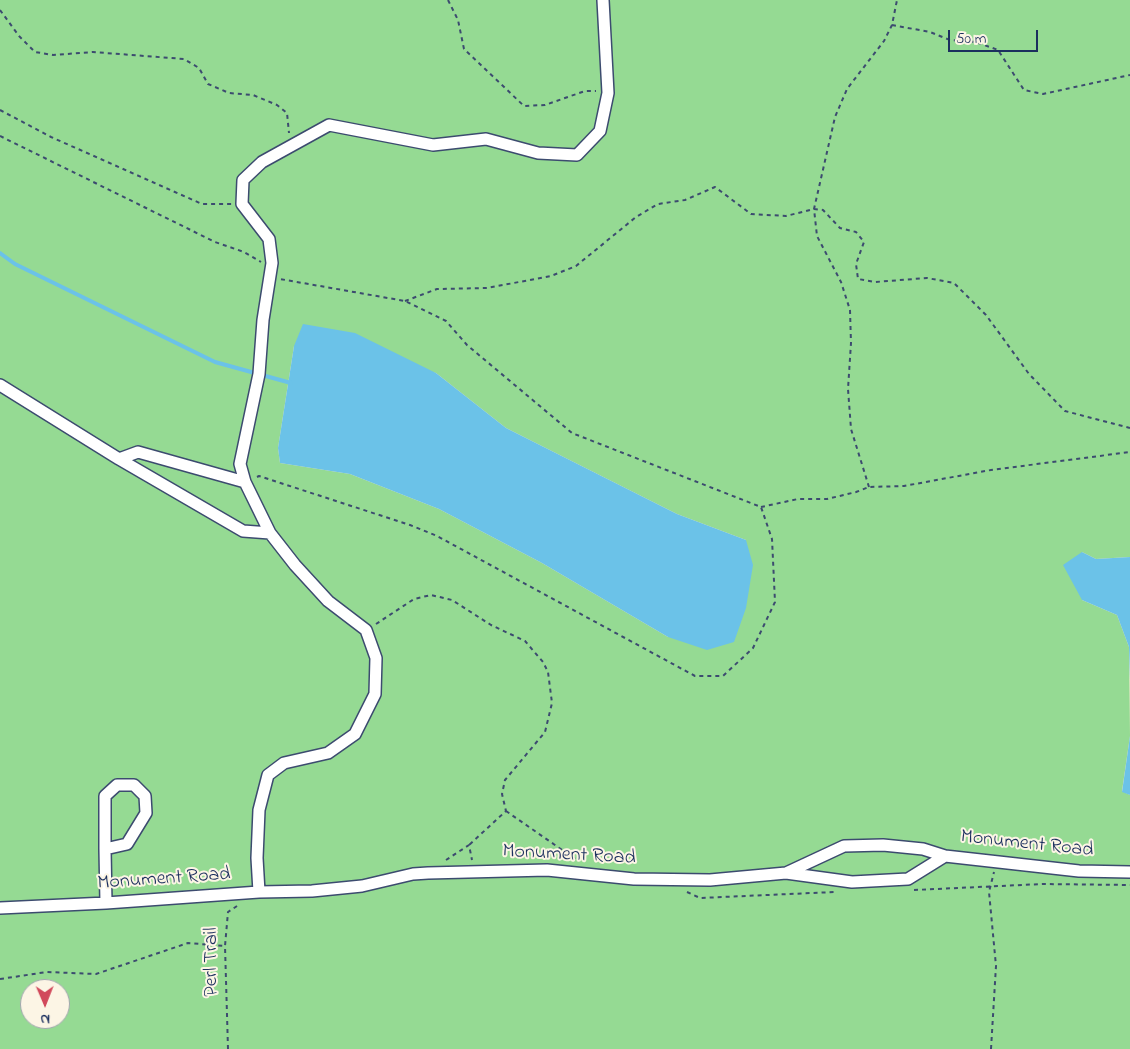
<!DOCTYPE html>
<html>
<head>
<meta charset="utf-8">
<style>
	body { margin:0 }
	#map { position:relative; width:1130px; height:1049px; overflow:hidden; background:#f5ebd2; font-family:"Indie Flower",sans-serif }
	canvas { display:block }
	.north { position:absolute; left:20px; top:979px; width:50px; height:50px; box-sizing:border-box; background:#fcf5e5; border:1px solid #a2a6af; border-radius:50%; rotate:179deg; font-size:14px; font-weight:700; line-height:20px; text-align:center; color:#1b2f5e }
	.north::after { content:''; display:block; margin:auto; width:18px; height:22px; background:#d1495b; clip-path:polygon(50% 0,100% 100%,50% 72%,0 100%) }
	.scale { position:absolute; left:948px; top:30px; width:90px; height:22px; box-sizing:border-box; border:2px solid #1b2f5e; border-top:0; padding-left:6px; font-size:15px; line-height:18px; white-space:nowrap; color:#1b2f5e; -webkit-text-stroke:4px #fcf5e5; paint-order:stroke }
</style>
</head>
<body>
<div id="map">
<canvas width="1130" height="1049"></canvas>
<div class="north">N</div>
<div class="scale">50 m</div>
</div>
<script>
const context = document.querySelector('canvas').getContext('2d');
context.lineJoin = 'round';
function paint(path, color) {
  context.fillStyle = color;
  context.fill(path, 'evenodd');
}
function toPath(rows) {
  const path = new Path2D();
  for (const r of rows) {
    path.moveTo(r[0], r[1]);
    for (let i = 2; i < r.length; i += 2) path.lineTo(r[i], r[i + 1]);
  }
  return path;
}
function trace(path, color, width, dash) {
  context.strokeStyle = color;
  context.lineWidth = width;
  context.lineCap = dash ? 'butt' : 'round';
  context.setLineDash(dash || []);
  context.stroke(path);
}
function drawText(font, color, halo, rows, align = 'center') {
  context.font = font + ' "Indie Flower",sans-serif';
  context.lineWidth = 4;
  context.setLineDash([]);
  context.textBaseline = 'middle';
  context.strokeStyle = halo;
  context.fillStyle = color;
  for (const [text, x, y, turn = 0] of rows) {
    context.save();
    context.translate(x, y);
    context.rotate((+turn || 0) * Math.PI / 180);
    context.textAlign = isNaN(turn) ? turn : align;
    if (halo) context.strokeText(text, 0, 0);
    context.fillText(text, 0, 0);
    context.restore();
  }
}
paint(toPath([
	[0,0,1130,0,1130,557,1096,559,1082,552,1082,600,1117,615,1129,647,1130,736,1122,791,1130,795,1130,1049,0,1049],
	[294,346,436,373,506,428,677,514,746,540,668,637,542,563,439,509,350,474,280,463,278,448],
	[30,989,60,989,60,1019,30,1019]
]), '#95da93');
paint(toPath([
	[303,324,355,333,436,373,506,428,677,514,746,540,753,565,746,608,734,642,707,650,668,637,542,563,439,509,350,474,280,463,278,448,294,346],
	[1082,552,1096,559,1130,557,1130,680,1129,647,1117,615,1082,600,1063,565],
	[1130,736,1130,795,1122,792]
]), '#6bc2e8');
trace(toPath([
	[0,253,15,264,215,362,291,383]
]), '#6bc2e8', 4);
const minor = toPath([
	[0,385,119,459,243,531,270,533],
	[119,459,138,452,245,482],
	[105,849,127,844,146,813,145,796,134,785,117,785,105,796,105,849,106,903],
	[786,873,844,846,883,845,923,849,945,856,1079,871,1130,872],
	[259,892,257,858,259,810,268,775,284,763,328,753,355,734,375,694,376,658,366,630,328,601,295,565,270,533,245,482,240,464,259,374,263,320,272,263,269,239,242,204,243,180,262,162,329,125,433,145,486,139,538,153,577,155,600,131,608,93,603,0],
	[0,908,106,903,259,892,312,891,362,886,413,874,428,873,547,870,634,879,710,880,786,873,852,882,908,879,945,856]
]);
trace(minor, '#3c4b6f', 14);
trace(toPath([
	[448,0,458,20,464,49,524,106,545,105,585,91,596,91],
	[0,10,19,36,35,52,53,55,93,52,184,59,199,68,208,84,229,93,253,95,277,105,287,113,289,133],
	[892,25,930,32,950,40,976,42,998,50,1024,90,1043,94,1130,75],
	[0,110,51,137,202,204,232,204],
	[0,136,215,242,244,252,261,262],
	[405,301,437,289,487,288,551,276,576,266,636,217,658,204,685,200,715,187,751,214,786,216,814,209,823,210,840,228,856,232,864,242,856,264,858,279,875,282,927,278,954,283,986,315,1029,374,1065,411,1130,428],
	[257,477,259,476,410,525,437,536,695,676,723,676,753,648,775,602,772,539,761,507,572,433,467,345,446,321,405,301,280,279],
	[869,487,851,429,848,389,851,343,850,310,841,282,817,236,814,209,835,117,847,89,884,41,892,25,897,0],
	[761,507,798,499,827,499,856,492,869,487,904,486,991,470,1130,452],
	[376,624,414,599,431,595,452,600,491,625,525,641,543,662,548,672,552,703,545,732,505,780,502,794,506,811,469,845],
	[506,811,578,861],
	[446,860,469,845,472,860],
	[914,890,1042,884,1130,885],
	[687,892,700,898,834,892],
	[0,979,47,972,96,974,188,943,225,946],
	[228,1049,225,946,228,912,237,906],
	[991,1049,996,966,989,892,994,872]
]), '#3c4b6f', 2, [4, 4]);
trace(minor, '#fff', 11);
drawText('20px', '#1b2f5e', '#fcf5e5', [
	["Monument Road",1027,845,6],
	["Monument Road",569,856,3],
	["Monument Road",164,880,-4],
	["Perl Trail",213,962,-90]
]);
</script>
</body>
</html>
